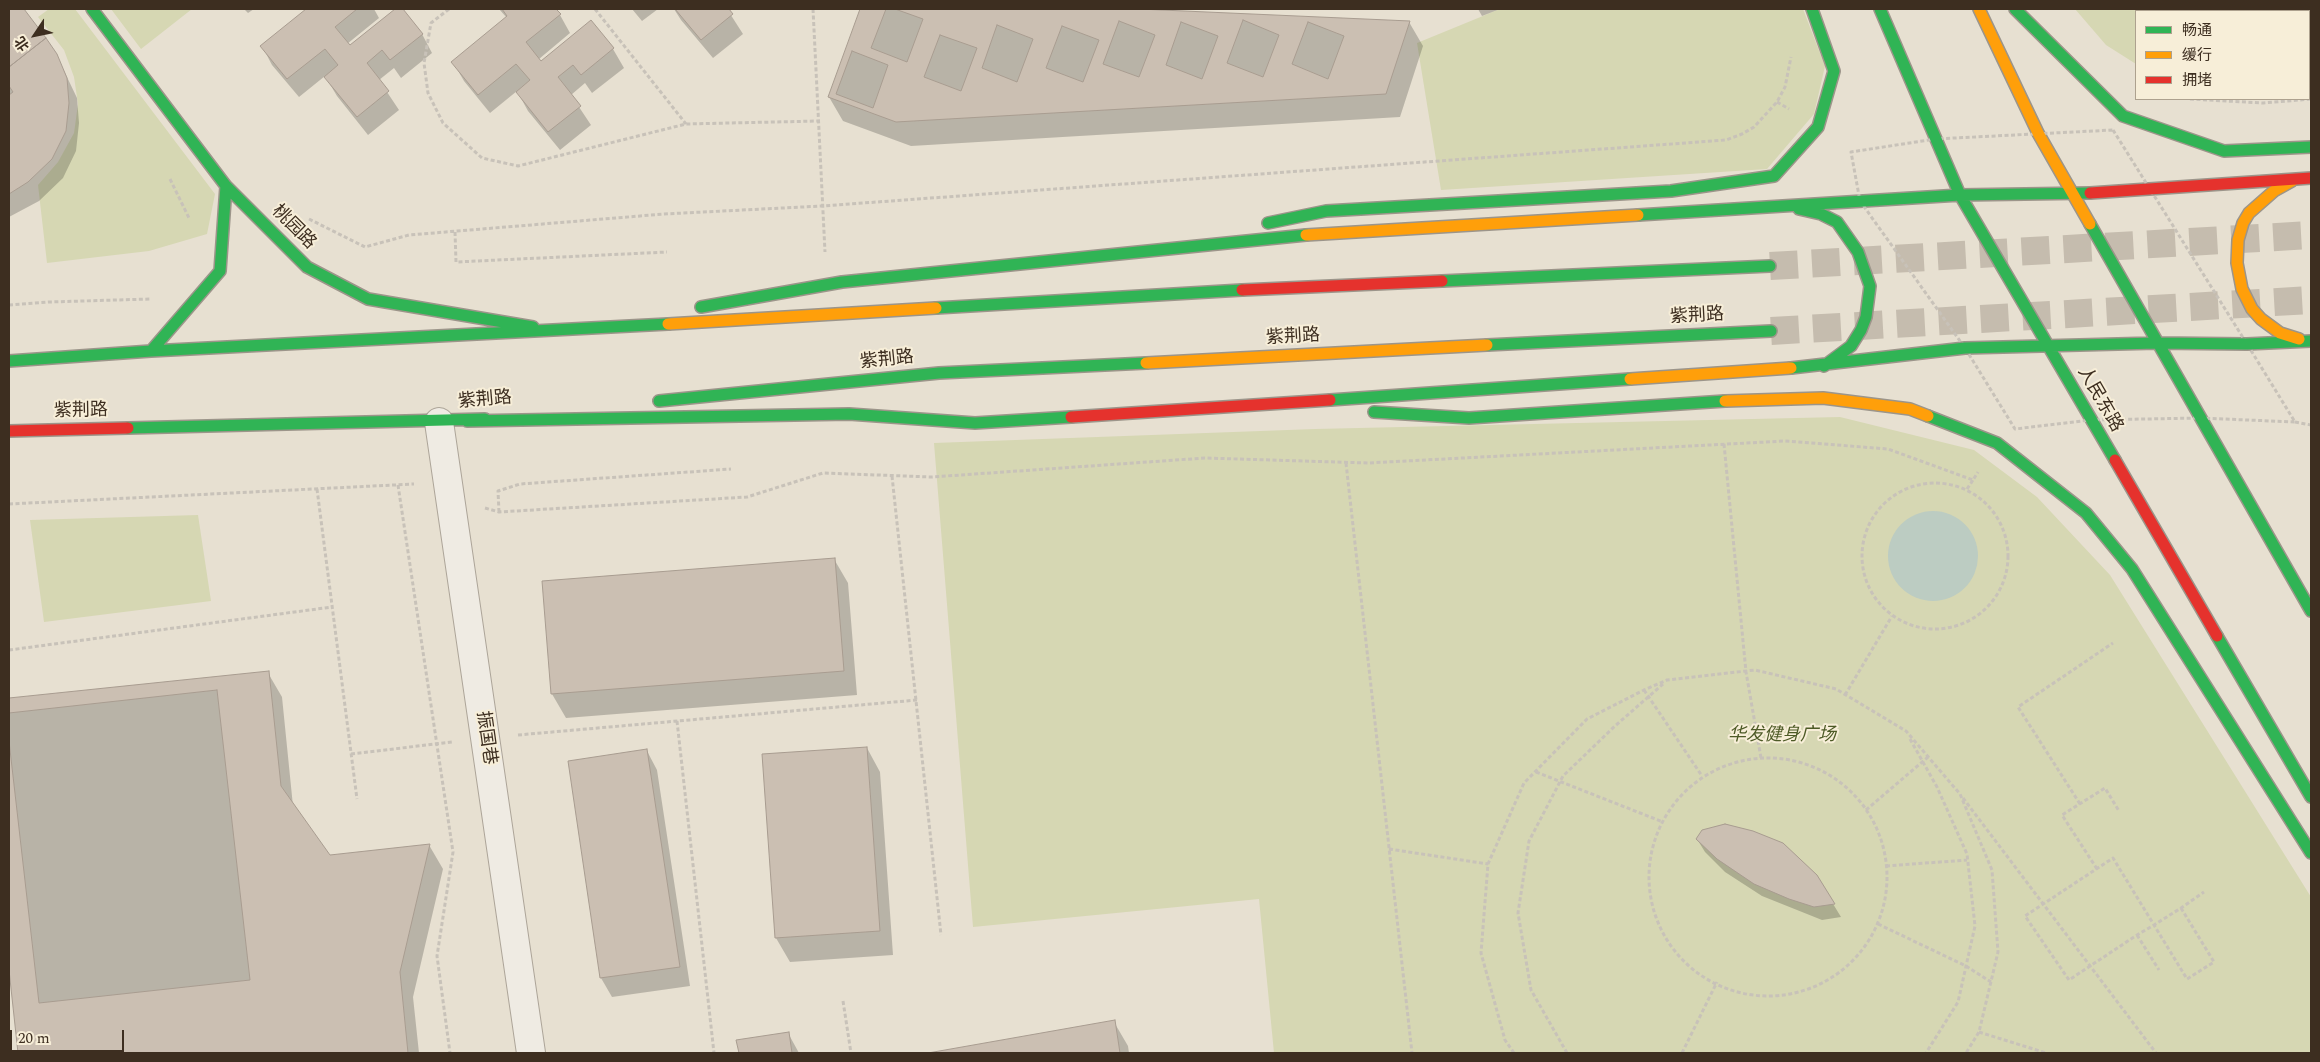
<!DOCTYPE html>
<html>
<head>
<meta charset="utf-8">
<style>
	body { margin:0 }
	#map { position:relative; width:2320px; height:1062px; overflow:hidden; background:#e7e0d1; font-family:Spectral,"Noto Sans SC",serif }
	canvas { display:block }
	.frame { position:absolute; inset:0; border:10px solid #3d2e20; pointer-events:none }
	.legend { position:absolute; left:2135px; top:10px; width:175px; height:90px; box-sizing:border-box; background:#f7eed8; border:1px solid #ada18e; margin:0; padding:6px 9px; list-style:none; font-size:15px; color:#3d2e20 }
	.legend li { display:flex; align-items:center; gap:10px; height:25px }
	.legend b { width:25px; border:1px solid #ada18e }
	.north { position:absolute; left:10px; top:10px; width:50px; height:50px; -webkit-text-stroke:4px #f7eed8; paint-order:stroke; rotate:236deg; font-size:14px; font-weight:700; line-height:20px; text-align:center; color:#3d2e20 }
	.north::after { content:''; display:block; margin:auto; width:18px; height:22px; background:#3d2e20; clip-path:polygon(50% 0,100% 100%,50% 72%,0 100%) }
	.scale { position:absolute; left:10px; top:1030px; width:114px; height:22px; box-sizing:border-box; border:2px solid #3d2e20; border-top:0; padding-left:6px; font-size:15px; line-height:18px; white-space:nowrap; color:#3d2e20; -webkit-text-stroke:4px #f7eed8; paint-order:stroke }
</style>
</head>
<body>
<div id="map">
<canvas width="2320" height="1062"></canvas>
<div class="frame"></div>
<ul class="legend">
<li><b style="height:6px;background:#30b455"></b>畅通</li>
<li><b style="height:6px;background:#ff9f0a"></b>缓行</li>
<li><b style="height:6px;background:#e5322d"></b>拥堵</li>
</ul>
<div class="north">北</div>
<div class="scale">20 m</div>
</div>
<script>
const context = document.querySelector('canvas').getContext('2d');
context.lineJoin = 'round';
function paint(path, color) {
  context.fillStyle = color;
  context.fill(path, 'evenodd');
}
function toPath(rows) {
  const path = new Path2D();
  for (const r of rows) {
    if (r.length === 3) {
      path.moveTo(r[0] + r[2], r[1]);
      path.arc(r[0], r[1], r[2], 0, 2 * Math.PI);
      continue;
    }
    path.moveTo(r[0], r[1]);
    for (let i = 2; i < r.length; i += 2) path.lineTo(r[i], r[i + 1]);
  }
  return path;
}
function trace(path, color, width, dash) {
  context.strokeStyle = color;
  context.lineWidth = width;
  context.lineCap = dash ? 'butt' : 'round';
  context.setLineDash(dash || []);
  context.stroke(path);
}
function drawText(font, color, halo, rows, align = 'center') {
  context.font = font + ' Spectral,"Noto Sans SC",serif';
  context.lineWidth = 4;
  context.setLineDash([]);
  context.textBaseline = 'middle';
  context.strokeStyle = halo;
  context.fillStyle = color;
  for (const [text, x, y, turn = 0] of rows) {
    context.save();
    context.translate(x, y);
    context.rotate((+turn || 0) * Math.PI / 180);
    context.textAlign = isNaN(turn) ? turn : align;
    if (halo) context.strokeText(text, 0, 0);
    context.fillText(text, 0, 0);
    context.restore();
  }
}
paint(toPath([
	[49,9,75,9,215,194,207,234,149,251,47,263,38,185,58,162,74,133,78,104,74,77,64,50,38,17],
	[111,9,192,9,141,49],
	[1500,9,1803,9,1825,66,1814,114,1767,169,1441,190,1417,43],
	[2075,9,2311,9,2311,92,2309,93,2309,11,2136,11,2136,64,2106,45],
	[1840,417,1974,450,2037,497,2110,575,2311,897,2311,1053,1274,1053,1259,899,973,927,934,443,1315,429],
	[198,515,211,601,44,622,30,520]
]), '#d6d7b3');
paint(toPath([
	[1933,556,45]
]), '#bcccc2');
paint(toPath([
	[9,9,21,9,56,54,77,98,79,123,76,151,63,178,39,201,9,217],
	[244,9,254,9,248,13],
	[308,9,374,9,379,18,347,44,350,47,397,9,401,9,422,34,432,53,401,78,394,68,379,80,399,110,368,135,337,96,325,76,299,97,272,65,262,46],
	[499,9,555,9,560,15,570,33,539,59,541,62,591,22,613,49,624,68,592,93,585,83,571,95,591,125,560,150,528,111,517,91,490,113,464,81,453,62,507,18],
	[632,9,658,9,642,21],
	[674,9,727,9,743,34,713,58,681,20],
	[861,9,1111,9,1409,22,1423,46,1400,117,911,146,843,121,829,97],
	[1478,9,1500,9,1482,16],
	[834,559,848,583,857,695,566,718,552,694,543,582],
	[268,673,282,697,293,806,330,857,429,845,443,869,413,997,419,1053,19,1053,9,958,9,699],
	[867,748,880,772,893,955,790,962,776,938],
	[647,751,657,770,690,986,612,997,601,978],
	[1697,839,1816,876,1841,917,1822,920,1762,896,1725,872,1705,852],
	[1114,1022,1128,1046,1129,1053,935,1053],
	[788,1033,799,1053,740,1053,738,1041]
]), '#0003');
const building = toPath([
	[9,9,24,9,46,38,9,67,9,9],
	[306,9,357,9,335,27,350,45,395,9,403,9,423,34,390,60,382,50,367,63,389,91,357,117,324,77,338,65,325,49,287,79,260,46,306,9],
	[502,9,556,9,561,14,526,42,541,61,591,20,614,48,581,75,573,65,558,77,581,106,548,132,516,92,530,80,516,64,478,95,451,62,507,16,502,9],
	[675,9,729,9,733,14,701,40,675,9],
	[860,9,1139,9,1410,21,1386,94,896,122,828,97,860,9],
	[886,9,895,9,923,19,907,62,871,48,886,9],
	[1243,20,1279,35,1263,77,1227,63,1243,20],
	[1119,21,1155,35,1139,77,1103,64,1119,21],
	[1181,22,1218,36,1202,79,1166,65,1181,22],
	[1308,22,1344,36,1328,79,1292,64,1308,22],
	[997,25,1033,39,1017,82,982,68,997,25],
	[1062,26,1099,40,1083,82,1046,68,1062,26],
	[940,35,977,48,961,91,924,77,940,35],
	[46,38,57,54,67,78,69,103,66,131,52,159,28,182,9,194,9,95,13,92,9,86,9,67,46,38],
	[852,51,888,65,873,108,836,94,852,51],
	[835,558,844,671,551,694,542,581,835,558],
	[269,671,281,786,330,855,430,844,400,972,408,1053,18,1053,9,970,9,698,269,671],
	[217,690,250,980,39,1003,9,741,9,713,217,690],
	[867,747,880,931,775,938,762,754,867,747],
	[647,749,680,967,600,978,568,761,647,749],
	[1725,824,1753,831,1783,843,1817,875,1835,904,1814,907,1789,899,1754,884,1717,859,1696,839,1702,830,1725,824],
	[1115,1020,1120,1053,928,1053,1115,1020],
	[789,1032,792,1053,739,1053,736,1040,789,1032]
]);
paint(building, '#cbbfb2');
trace(building, '#a89c90', 1);
trace(toPath([
	[1770,266,2311,235],
	[1771,331,2311,300]
]), '#c5bcae', 28, [28, 14]);
const street = toPath([
	[439,422,531,1053]
]);
const fast = toPath([
	[92,9,226,186,307,267,368,299,533,327],
	[1880,9,1960,195,2115,460],
	[2015,9,2123,116,2224,151,2311,147],
	[1799,209,1821,214,1837,222,1858,252,1870,286,1866,317,1861,330,1851,346,1824,366],
	[1638,215,1960,195,2090,193],
	[1268,223,1326,211,1671,191,1774,176,1818,127,1834,71,1812,9],
	[2090,224,2311,611],
	[1442,281,1770,266],
	[701,307,842,282,1306,235],
	[936,308,1242,290],
	[1487,345,1771,331],
	[151,351,220,271,226,186],
	[9,361,151,351,668,324],
	[1791,368,1965,348,2156,343,2247,344,2311,341],
	[1330,400,1630,379],
	[659,401,939,373,1146,363],
	[1374,412,1469,418,1725,401],
	[1928,416,1997,443,2086,513,2132,569,2311,853],
	[467,421,849,414,975,423,1071,417],
	[128,428,485,419],
	[2217,636,2311,797]
]);
const slow = toPath([
	[1979,9,2038,133,2090,224],
	[2292,181,2274,191,2249,213,2243,223,2238,240,2237,263,2242,289,2252,309,2261,319,2280,333,2299,339],
	[1306,235,1638,215],
	[668,324,936,308],
	[1146,363,1487,345],
	[1630,379,1791,368],
	[1725,401,1823,398,1910,409,1928,416]
]);
const jam = toPath([
	[2090,193,2311,178],
	[1242,290,1442,281],
	[1071,417,1330,400],
	[9,431,128,428],
	[2115,460,2217,636]
]);
trace(street, '#ada599', 30);
trace(fast, '#9c958a', 14);
trace(slow, '#9c958a', 14);
trace(jam, '#9c958a', 14);
trace(toPath([
	[449,9,431,23,424,63,428,93,443,123,482,158,518,166,686,124,818,121],
	[595,9,686,124],
	[813,9,825,252],
	[2190,99,2263,103,2311,99],
	[1777,102,1789,109],
	[2113,130,2247,344,2295,422,2200,418,2090,420,2015,429,1965,348,1860,201,1851,152,1935,139,2113,130],
	[170,179,189,218],
	[309,219,365,247,409,235,664,214,822,206,1726,140,1742,134,1754,127,1777,102,1785,87,1791,57],
	[455,232,456,262,667,252],
	[9,305,49,302,150,299],
	[2295,422,2311,425],
	[1724,444,1746,672,1761,758],
	[1346,463,1412,1053],
	[892,476,941,935],
	[1935,556,73],
	[398,485,453,852,437,956,450,1053],
	[317,489,357,799],
	[1967,489,1973,480],
	[9,504,414,484],
	[485,508,499,512,747,497,823,473,932,477,1205,458,1368,463,1785,441,1888,449,1973,480,1978,472],
	[499,512,498,491,520,484,731,469],
	[9,650,332,607],
	[1644,690,1702,776],
	[1845,695,1892,616],
	[677,721,714,1053],
	[518,735,917,700],
	[1910,739,1937,787,1967,854,1975,926,1958,1002,1926,1053],
	[351,754,452,742],
	[1768,877,119],
	[1536,772,1663,822],
	[1963,798,2156,1053],
	[2080,804,2018,707,2113,643],
	[1866,810,1928,757],
	[1389,849,1488,864],
	[1886,866,1967,860],
	[2097,869,2062,815,2105,788,2119,811],
	[2181,908,2214,962,2187,979,2154,925,2113,858,2025,916,2069,980,2137,935,2154,925,2181,908,2204,892],
	[1878,924,1966,966,1991,982],
	[2137,935,2159,970],
	[843,1001,851,1053],
	[1979,1032,2046,1053],
	[1514,1053,1505,1040,1481,953,1488,864,1524,783,1587,719,1644,690,1667,680,1755,670,1836,689,1906,731,1960,794,1992,870,1998,952,1979,1032,1966,1053],
	[1567,1053,1531,990,1518,913,1529,841,1563,776,1615,726,1663,684],
	[1682,1053,1717,982]
]), '#c8c2b9', 3, [4, 2.5]);
trace(street, '#efebe3', 28);
trace(fast, '#30b455', 11);
trace(slow, '#ff9f0a', 11);
trace(jam, '#e5322d', 11);
drawText('18px', '#3d2e20', '#f7eed8', [
	["桃园路",293,228,45],
	["紫荆路",1697,317,-3],
	["紫荆路",1293,338,-3],
	["紫荆路",887,361,-6],
	["人民东路",2099,400,60],
	["紫荆路",485,401,-5],
	["紫荆路",81,412,-1],
	["振国巷",485,738,82]
]);
drawText('italic 18px', '#4d5a26', '#f7eed8', [
	["华发健身广场",1782,736]
]);
</script>
</body>
</html>
